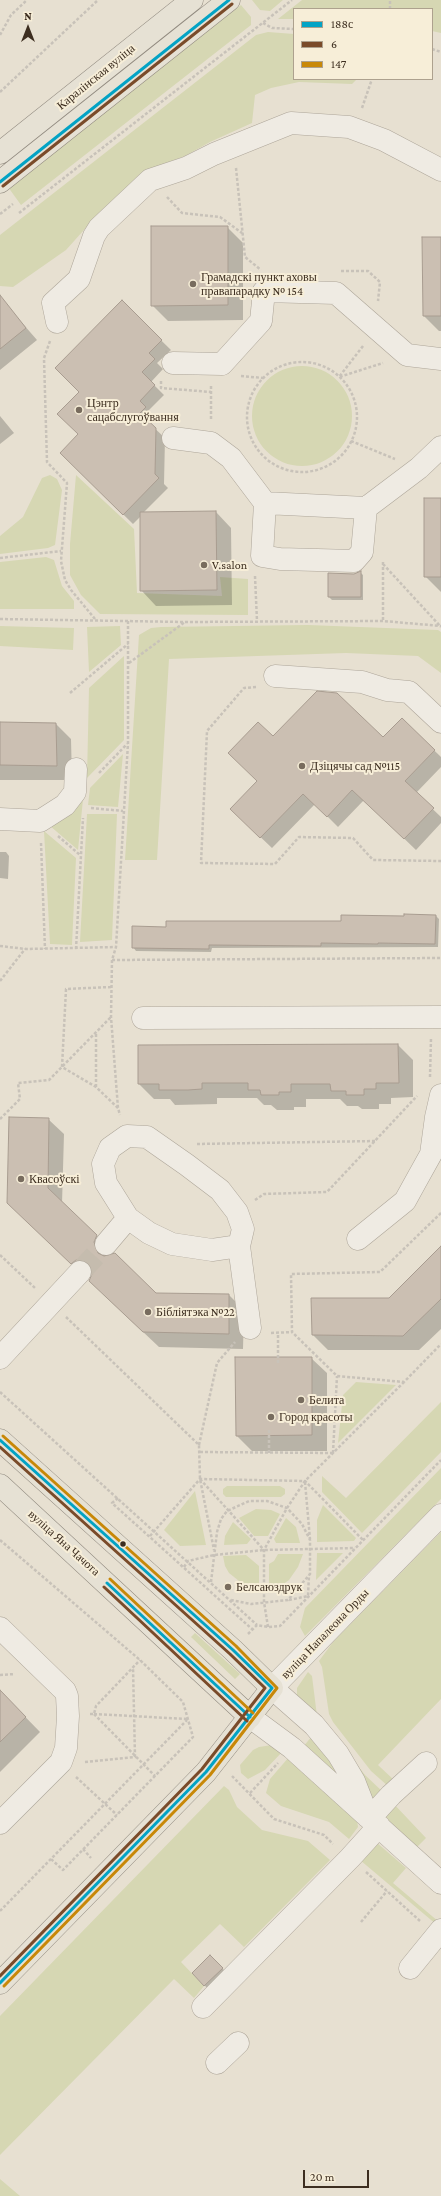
<!DOCTYPE html>
<html>
<head>
<meta charset="utf-8">
<style>
	body { margin:0 }
	#map { position:relative; width:441px; height:2196px; overflow:hidden; background:#e7e0d1; font-family:"Crimson Pro",serif }
	canvas { display:block }
	.legend { position:absolute; left:293px; top:8px; width:140px; height:72px; box-sizing:border-box; background:#f7eed8; border:1px solid #ada18e; margin:0; padding:5px 7px; list-style:none; font-size:12px; color:#3d2e20 }
	.legend li { display:flex; align-items:center; gap:8px; height:20px }
	.legend b { width:20px; border:1px solid #ada18e }
	.north { position:absolute; left:8px; top:8px; width:40px; height:40px; -webkit-text-stroke:3px #f7eed8; paint-order:stroke; rotate:0deg; font-size:11px; font-weight:700; line-height:16px; text-align:center; color:#3d2e20 }
	.north::after { content:''; display:block; margin:auto; width:14px; height:18px; background:#3d2e20; clip-path:polygon(50% 0,100% 100%,50% 72%,0 100%) }
	.scale { position:absolute; left:303px; top:2170px; width:66px; height:18px; box-sizing:border-box; border:2px solid #3d2e20; border-top:0; padding-left:5px; font-size:12px; line-height:14px; white-space:nowrap; color:#3d2e20; -webkit-text-stroke:3px #f7eed8; paint-order:stroke }
</style>
</head>
<body>
<div id="map">
<canvas width="441" height="2196"></canvas>
<ul class="legend">
<li><b style="height:5px;background:#03a3c5"></b>188с</li>
<li><b style="height:5px;background:#7a4b2a"></b>6</li>
<li><b style="height:5px;background:#c88808"></b>147</li>
</ul>
<div class="north">N</div>
<div class="scale">20 m</div>
</div>
<script>
const context = document.querySelector('canvas').getContext('2d');
context.lineJoin = 'round';
function paint(path, color) {
  context.fillStyle = color;
  context.fill(path, 'evenodd');
}
function toPath(rows) {
  const path = new Path2D();
  for (const r of rows) {
    if (r.length === 3) {
      path.moveTo(r[0] + r[2], r[1]);
      path.arc(r[0], r[1], r[2], 0, 2 * Math.PI);
      continue;
    }
    path.moveTo(r[0], r[1]);
    for (let i = 2; i < r.length; i += 2) path.lineTo(r[i], r[i + 1]);
  }
  return path;
}
function trace(path, color, width, dash) {
  context.strokeStyle = color;
  context.lineWidth = width;
  context.lineCap = dash ? 'butt' : 'round';
  context.setLineDash(dash || []);
  context.stroke(path);
}
function drawText(font, color, halo, rows, align = 'center') {
  context.font = font + ' "Crimson Pro",serif';
  context.lineWidth = 4;
  context.setLineDash([]);
  context.textBaseline = 'middle';
  context.strokeStyle = halo;
  context.fillStyle = color;
  for (const [text, x, y, turn = 0] of rows) {
    context.save();
    context.translate(x, y);
    context.rotate((+turn || 0) * Math.PI / 180);
    context.textAlign = isNaN(turn) ? turn : align;
    if (halo) context.strokeText(text, 0, 0);
    context.fillText(text, 0, 0);
    context.restore();
  }
}
paint(toPath([
	[252,0,283,0,270,11,260,10],
	[302,0,441,0,441,33,432,31,432,9,294,9,294,19,278,19],
	[241,5,251,17,251,25,21,205,8,187],
	[268,32,294,34,294,79,357,79,352,84,299,82,271,88,255,95,252,123,210,142,185,156,143,172,92,221,66,250,13,287,0,286,0,235,256,35],
	[302,416,50],
	[50,475,57,479,62,490,55,545,48,548,0,554,0,536,23,517,42,478],
	[76,475,134,529,137,593,222,596,220,577,248,579,248,615,100,614,81,595,70,575,70,544],
	[46,557,54,560,62,586,74,601,74,609,0,609,0,562],
	[308,625,438,630,441,632,441,673,418,656,346,653,169,659,157,860,125,860,139,635,151,628,161,627],
	[0,626,74,628,73,650,0,646],
	[120,626,121,645,89,672,87,627],
	[124,656,124,740,87,778,89,688],
	[123,754,118,807,88,805,90,788],
	[84,789,78,850,49,825,71,814,77,805],
	[87,814,117,814,112,940,80,942],
	[44,831,76,858,72,945,50,944],
	[356,1382,396,1385,338,1443,343,1395],
	[441,1402,441,1452,362,1533,322,1492,322,1476,346,1498],
	[441,1468,441,1499,305,1636,300,1627,305,1608],
	[227,1486,280,1486,285,1489,285,1494,281,1497,226,1497,223,1494,223,1489],
	[195,1491,206,1545,180,1546,164,1530],
	[323,1505,356,1538,354,1541,317,1542,317,1520],
	[256,1509,271,1510,280,1514,268,1536,254,1536,239,1518],
	[286,1518,296,1527,300,1543,276,1543,274,1539],
	[233,1522,251,1539,247,1544,224,1545,225,1536],
	[441,1532,441,1699,378,1765,395,1781,389,1787,371,1771,333,1722,329,1714,322,1667,319,1661,333,1642],
	[317,1553,343,1553,316,1580],
	[278,1554,303,1554,298,1567,289,1580,282,1585,269,1588,269,1564,274,1561],
	[246,1555,259,1566,259,1589,249,1589,229,1573,225,1566,223,1556],
	[195,1633,240,1674,235,1679,191,1637],
	[308,1672,312,1676,317,1716,297,1696,297,1688],
	[313,1735,347,1782,302,1748],
	[272,1745,283,1751,265,1770,248,1779,241,1773,240,1765,253,1750,259,1747],
	[343,1747,365,1775,383,1792,379,1799,372,1798],
	[289,1757,357,1820,358,1827,349,1839,329,1822,281,1806,266,1793,270,1779],
	[224,1786,229,1790,237,1807,262,1830,308,1841,330,1860,244,1947,220,1924,181,1962,204,1986,194,1998,174,1979,0,2155,0,2016],
	[392,1802,426,1838,416,1848,380,1815],
	[376,1842,406,1868,393,1883,439,1922,437,1925,360,1860],
	[0,2179,20,2196,0,2196]
]), '#d6d7b3');
paint(toPath([
	[227,227,243,243,243,320,168,321,152,305],
	[441,238,441,331,439,331,424,316],
	[3,301,37,340,0,370,0,304],
	[122,302,171,350,157,363,163,369,151,382,164,395,148,411,154,417,149,423,165,438,164,484,168,488,144,512,216,512,231,528,232,605,156,606,141,590,141,516,133,524,61,453,79,434,80,392],
	[0,416,14,433,0,444],
	[441,499,441,592,425,576],
	[360,572,363,575,363,600,332,600,329,597,354,574],
	[402,719,441,757,441,767,416,793,441,817,441,823,416,850,364,800,338,827,315,804,272,848,231,809,258,781,273,738,383,739],
	[0,723,56,724,71,739,72,780,0,780],
	[0,852,6,852,9,856,8,879,0,878],
	[436,916,439,919,438,947,212,948,211,952,136,951,133,947,167,928,285,923,285,921,342,922],
	[398,1045,413,1060,413,1097,391,1098,391,1104,379,1104,379,1109,362,1109,358,1106,347,1106,340,1099,306,1099,306,1107,294,1107,294,1110,277,1110,271,1105,264,1105,257,1098,217,1098,217,1104,175,1105,170,1099,154,1099,139,1084],
	[48,1119,64,1134,62,1204,111,1251,109,1256,156,1294,229,1295,244,1310,243,1349,159,1347,105,1296,94,1273,87,1278,23,1218],
	[441,1247,441,1329,419,1350,328,1350,313,1335,389,1299],
	[311,1358,327,1373,327,1451,252,1451,237,1436],
	[0,1691,40,1732,0,1772],
	[210,1956,225,1971,208,1989,193,1973]
]), '#0003');
const building = toPath([
	[151,226,228,226,228,305,151,306,151,226],
	[422,237,441,237,441,316,423,316,422,237],
	[0,295,26,328,0,349,0,295],
	[122,300,162,340,149,353,155,359,142,372,155,385,140,401,146,407,140,413,156,428,155,474,159,478,123,515,60,453,78,434,57,414,79,392,55,368,122,300],
	[424,498,441,498,441,577,424,577,424,498],
	[216,511,217,590,140,591,140,512,216,511],
	[361,571,361,597,328,597,328,573,354,574,361,571],
	[317,691,337,693,383,737,402,718,435,750,405,781,434,808,404,839,352,790,327,817,303,794,260,838,230,809,257,781,228,753,258,722,273,736,317,691],
	[0,722,56,723,57,766,0,765,0,722],
	[404,914,436,915,435,944,378,943,378,944,321,943,321,946,209,945,209,949,132,948,132,926,166,927,166,921,341,921,341,915,404,916,404,914],
	[398,1044,399,1083,376,1083,376,1089,364,1089,364,1095,346,1095,346,1091,331,1091,330,1084,291,1084,291,1092,279,1092,279,1095,261,1095,260,1090,248,1090,248,1083,202,1083,202,1089,188,1090,159,1090,159,1084,138,1084,138,1045,398,1044],
	[9,1117,49,1118,48,1188,97,1235,94,1242,98,1253,104,1256,115,1253,156,1293,229,1294,229,1334,143,1332,89,1281,92,1274,89,1263,82,1260,76,1260,71,1264,7,1203,9,1117],
	[441,1246,441,1299,403,1336,312,1335,311,1298,389,1298,441,1246],
	[235,1357,312,1357,312,1435,236,1436,235,1357],
	[0,1690,26,1717,0,1742,0,1690],
	[210,1955,223,1968,204,1986,192,1973,210,1955]
]);
paint(building, '#cbbfb2');
trace(building, '#a89c90', 1);
trace(toPath([
	[80,1272,106,1244]
]), '#c5bcae', 22, [22, 11]);
const minor = toPath([
	[57,322,53,303,79,279,94,236,99,228,150,180,186,168,214,154,291,123,349,127,384,140,441,170],
	[173,363,222,364,261,321,264,291,336,293,407,355,441,359],
	[173,438,211,443,231,458,265,503,262,556,280,559,354,561,362,552,366,508],
	[265,503,366,508,419,468,441,447],
	[275,676,362,682,387,690,409,692,441,722],
	[0,819,40,821,65,805,75,792,76,769],
	[143,1018,441,1017],
	[358,1239,405,1201,416,1181,431,1154,436,1117,441,1095],
	[106,1244,128,1218],
	[239,1246,243,1229,237,1212,220,1190,187,1165,147,1137,127,1136,110,1148,103,1164,106,1183,128,1218,149,1233,172,1244,212,1250,239,1246,250,1328],
	[0,1358,80,1272],
	[0,1628,65,1691,67,1696,68,1716,66,1748,61,1762,0,1823],
	[250,1717,292,1748,441,1883],
	[368,1817,354,1781,338,1754,314,1725,272,1688,441,1515],
	[370,1818,391,1795,426,1763],
	[410,1968,441,1930],
	[203,2007,350,1858,379,1826],
	[217,2063,238,2043]
]);
const major = toPath([
	[0,153,192,0],
	[0,182,229,0],
	[0,1440,233,1650,272,1688,206,1772,0,1983],
	[0,1485,250,1717]
]);
trace(minor, '#ada599', 23);
trace(major, '#928b80', 23);
trace(toPath([
	[390,9,390,0],
	[263,23,272,28,294,29],
	[0,35,11,15,27,0],
	[432,49,441,52],
	[0,92,98,0],
	[362,108,372,79],
	[236,168,245,257,261,270],
	[167,197,182,213,220,217,242,233],
	[19,213,292,0],
	[0,214,13,204],
	[341,271,368,271,380,282,378,301],
	[50,341,44,358,47,462,67,483,61,561,65,580,71,590,95,619],
	[363,346,339,377,383,363],
	[302,417,55],
	[241,376,263,378],
	[161,381,161,388,211,392],
	[211,386,211,421],
	[351,441,395,459],
	[0,558,61,551],
	[383,562,383,621],
	[383,564,441,627],
	[255,576,257,621],
	[0,619,185,622,383,621,441,626],
	[128,621,128,743,116,947,112,960,441,958],
	[129,663,185,622],
	[256,687,244,688,207,731,201,863,275,864,299,837,353,838,373,860,441,861],
	[70,693,128,644],
	[99,773,127,744],
	[91,808,123,811],
	[58,836,80,855],
	[41,843,45,949],
	[0,946,26,949,116,947],
	[76,949,83,818],
	[112,960,111,1017,118,1108],
	[0,981,25,949],
	[111,987,66,989,62,1067,96,1087,118,1108,120,1115],
	[430,1077,431,1038],
	[96,1087,96,1033],
	[0,1119,20,1099,18,1083,49,1080,111,1017],
	[197,1144,375,1141],
	[255,1200,264,1194,327,1192,417,1096],
	[441,1213,380,1272,291,1274,292,1332,337,1376,404,1382,441,1344],
	[0,1255,35,1288],
	[66,1317,199,1445,200,1479,214,1550],
	[271,1333,292,1332],
	[278,1363,278,1333],
	[0,1392,257,1625],
	[307,1400,336,1400],
	[269,1430,269,1453],
	[199,1445,217,1363,235,1342],
	[200,1452,333,1453],
	[333,1453,337,1376],
	[200,1479,264,1550],
	[305,1482,310,1539],
	[118,1498,112,1503,253,1630],
	[150,1536,200,1479,305,1481,363,1540],
	[0,1540,140,1660,183,1702,193,1737,63,1870,51,1859],
	[184,1567,188,1561,214,1555,264,1550,355,1548],
	[211,1582,217,1532,221,1519,227,1511,249,1501,267,1501,287,1508,302,1524,310,1540,310,1574,288,1600,251,1604,231,1600],
	[289,1600,308,1596,309,1575],
	[268,1627,264,1602,264,1550,287,1508,305,1481,404,1382],
	[248,1634,257,1625,268,1627,280,1626,441,1460],
	[0,1675,15,1674],
	[90,1714,94,1714,96,1706,140,1660],
	[94,1714,187,1719],
	[94,1714,155,1776],
	[85,1762,135,1757,133,1667],
	[232,1776,274,1819,324,1835,333,1844],
	[76,1777,117,1815],
	[250,1793,278,1763],
	[83,1849,91,1858],
	[366,1872,420,1921],
	[0,1911,187,1720],
	[361,1922,387,1891]
]), '#c8c2b9', 2.5, [3, 2]);
trace(minor, '#efebe3', 22);
trace(major, '#e6e1d4', 22);
trace(toPath([
	[0,182,229,0],
	[0,1440,233,1650,272,1688,206,1772,0,1983],
	[107,1583,250,1717]
]), '#03a3c5', 3);
trace(toPath([
	[3,186,232,4],
	[0,1447,230,1654,265,1688,202,1769,0,1976],
	[104,1587,247,1721]
]), '#7a4b2a', 3);
trace(toPath([
	[3,1436,236,1646,277,1688,210,1775,4,1986],
	[110,1579,253,1713]
]), '#c88808', 3);
for (const [x, y, r, color] of [
	[193,284,4,"#786c5e"],
	[79,410,4,"#786c5e"],
	[204,565,4,"#786c5e"],
	[302,766,4,"#786c5e"],
	[21,1179,4,"#786c5e"],
	[148,1312,4,"#786c5e"],
	[301,1400,4,"#786c5e"],
	[271,1417,4,"#786c5e"],
	[123,1544,3.5,"#3d2e20"],
	[228,1587,4,"#786c5e"]
]) {
  const dot = new Path2D();
  dot.arc(x, y, r, 0, 2 * Math.PI);
  context.fillStyle = color;
  context.fill(dot);
  trace(dot, '#f7eed8', 1.5);
}
drawText('12px', '#3d2e20', '#f7eed8', [
	["Каралінская вуліца",96,77,-39],
	["вуліца Яна Чачота",64,1543,42],
	["вуліца Напалеона Орды",325,1634,-46]
]);
drawText('12px', '#3d2e20', '#f7eed8', [
	["Грамадскі пункт аховы",201,277],
	["правапарадку № 154",201,291],
	["Цэнтр",87,403],
	["сацабслугоўвання",87,417],
	["V.salon",212,565],
	["Дзіцячы сад №115",310,766],
	["Квасоўскі",29,1179],
	["Бібліятэка №22",156,1312],
	["Белита",309,1400],
	["Город красоты",279,1417],
	["Белсаюздрук",236,1587]
], 'left');
</script>
</body>
</html>
